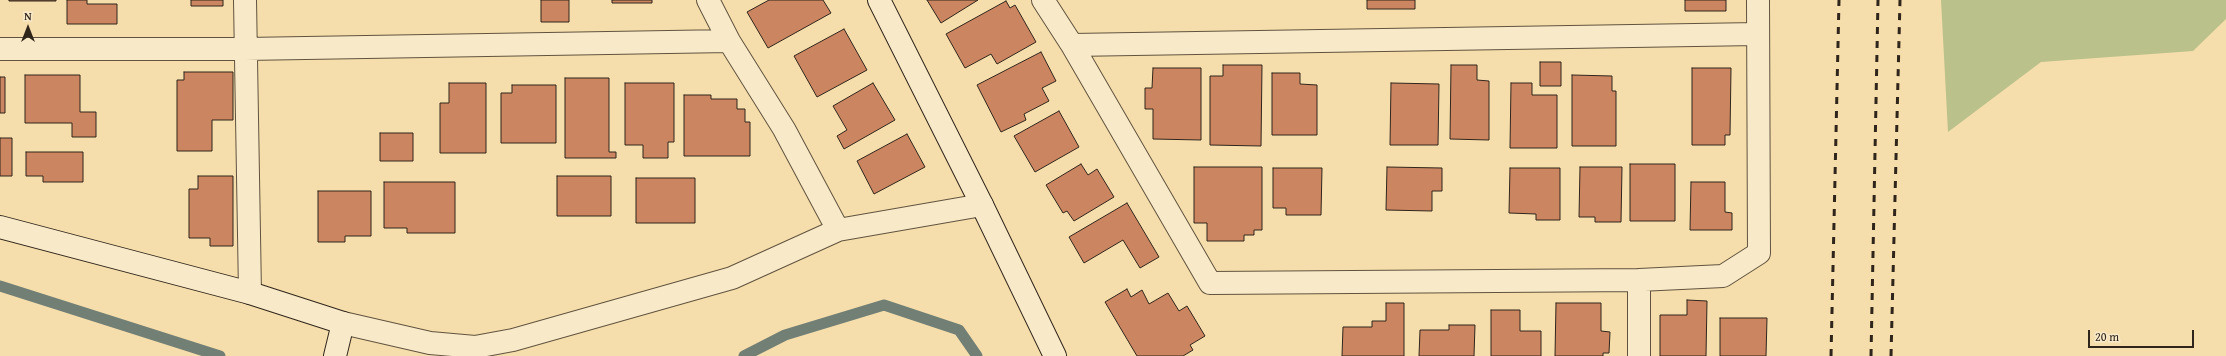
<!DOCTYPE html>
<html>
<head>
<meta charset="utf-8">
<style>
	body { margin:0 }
	#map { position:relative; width:2226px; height:356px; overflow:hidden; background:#f5deac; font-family:"Gentium Book Plus",serif }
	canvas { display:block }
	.north { position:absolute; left:8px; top:8px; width:40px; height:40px; -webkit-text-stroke:3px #f8eac9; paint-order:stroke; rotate:0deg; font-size:11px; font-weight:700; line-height:16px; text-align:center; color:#30251a }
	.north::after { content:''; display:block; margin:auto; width:14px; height:18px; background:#30251a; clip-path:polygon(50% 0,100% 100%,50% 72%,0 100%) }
	.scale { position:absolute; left:2088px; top:330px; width:106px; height:18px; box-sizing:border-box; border:2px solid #30251a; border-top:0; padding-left:5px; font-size:12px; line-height:14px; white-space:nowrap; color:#30251a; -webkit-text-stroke:3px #f8eac9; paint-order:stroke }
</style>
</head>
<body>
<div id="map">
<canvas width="2226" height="356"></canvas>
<div class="north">N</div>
<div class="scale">20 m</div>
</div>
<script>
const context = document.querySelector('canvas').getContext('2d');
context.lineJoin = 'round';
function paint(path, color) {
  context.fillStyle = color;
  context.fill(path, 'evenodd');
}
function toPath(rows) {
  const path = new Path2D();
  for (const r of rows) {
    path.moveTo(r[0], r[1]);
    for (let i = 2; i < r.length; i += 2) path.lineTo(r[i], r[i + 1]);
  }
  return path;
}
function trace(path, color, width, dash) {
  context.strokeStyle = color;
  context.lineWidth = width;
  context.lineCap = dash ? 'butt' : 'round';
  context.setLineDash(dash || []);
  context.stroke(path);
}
paint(toPath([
	[1941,0,2226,0,2226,19,2193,51,2041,62,1948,132]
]), '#bac18a');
trace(toPath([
	[0,286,220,356],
	[744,356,785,335,884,305,959,330,977,356]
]), '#727f75', 11);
const building = toPath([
	[9,0,56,0,56,1,9,1,9,0],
	[67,0,87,0,87,4,117,4,117,24,67,24,67,0],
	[191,0,223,0,223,6,191,6,191,0],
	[541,0,569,0,569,22,541,22,541,0],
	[612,0,652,0,652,3,612,3,612,0],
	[769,0,823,0,831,13,768,48,747,12,769,0],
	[927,0,978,0,941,23,927,0],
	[1367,0,1415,0,1415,9,1367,9,1367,0],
	[1685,0,1726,0,1726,11,1685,11,1685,0],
	[1006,1,1010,8,1015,5,1036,42,997,64,991,54,965,68,946,34,1006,1],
	[844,29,867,70,817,97,794,56,844,29],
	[1041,52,1056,81,1042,88,1049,101,1024,114,1026,120,1001,132,977,85,1041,52],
	[1540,62,1561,62,1561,86,1540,86,1540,62],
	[1223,65,1262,65,1261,146,1210,145,1210,76,1223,76,1223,65],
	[1451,65,1477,65,1477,80,1489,81,1489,140,1450,139,1451,65],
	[1153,68,1201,68,1201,140,1153,139,1153,109,1145,109,1145,88,1152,88,1153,68],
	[1692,68,1731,68,1730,135,1725,135,1725,145,1692,145,1692,68],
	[184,72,233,72,233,120,212,120,212,151,177,151,177,80,184,80,184,72],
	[1272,73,1300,73,1300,84,1317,85,1317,135,1272,135,1272,73],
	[25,75,80,75,80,112,96,112,96,137,72,137,72,123,25,123,25,75],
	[1572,75,1612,76,1612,91,1616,91,1616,146,1572,146,1572,75],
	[0,77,5,77,5,113,0,113,0,77],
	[565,78,609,78,609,152,616,152,616,158,565,158,565,78],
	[449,83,486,83,486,153,440,153,440,103,449,103,449,83],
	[625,83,674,83,674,142,668,142,668,158,643,158,643,145,625,145,625,83],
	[873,83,895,120,844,149,837,136,847,130,833,106,873,83],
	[1391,83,1439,84,1438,145,1390,145,1391,83],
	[1511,83,1532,83,1532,95,1557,95,1557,148,1510,148,1511,83],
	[512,85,556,85,556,143,501,143,501,93,512,93,512,85],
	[684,95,711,95,711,99,737,99,737,109,745,109,745,122,750,122,750,156,684,156,684,95],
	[1059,111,1079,147,1035,172,1014,136,1059,111],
	[380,133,413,133,413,161,380,161,380,133],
	[907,134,925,167,874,194,857,161,907,134],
	[0,138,12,138,12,176,0,176,0,138],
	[26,152,83,152,83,182,43,182,43,176,26,176,26,152],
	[1081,164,1088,175,1097,169,1114,197,1074,221,1067,211,1063,213,1046,185,1081,164],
	[1630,164,1675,164,1675,221,1630,221,1630,164],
	[1194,167,1262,167,1262,230,1254,230,1254,235,1244,235,1244,241,1207,241,1207,223,1194,223,1194,167],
	[1387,167,1442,168,1442,191,1432,191,1432,211,1386,210,1387,167],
	[1580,167,1622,167,1621,222,1595,222,1595,217,1579,217,1580,167],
	[1273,168,1322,168,1321,215,1286,215,1286,208,1273,208,1273,168],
	[1510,168,1560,168,1560,220,1536,220,1536,214,1509,213,1510,168],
	[198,176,233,176,233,246,210,246,210,238,189,238,189,189,198,189,198,176],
	[557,176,611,176,611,216,557,216,557,176],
	[636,178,695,178,695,223,636,223,636,178],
	[384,182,455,182,455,233,407,233,407,228,384,228,384,182],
	[1691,182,1725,182,1725,212,1732,213,1732,230,1690,230,1691,182],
	[318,191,371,191,371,236,345,236,345,242,318,242,318,191],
	[1127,203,1159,257,1140,268,1123,240,1084,263,1069,237,1127,203],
	[1127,289,1131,297,1142,290,1149,304,1168,293,1179,311,1187,306,1205,336,1190,345,1193,350,1183,356,1137,356,1105,302,1127,289],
	[1687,300,1707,301,1706,356,1660,356,1660,315,1687,315,1687,300],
	[1386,303,1404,303,1404,356,1342,356,1343,327,1372,327,1372,321,1386,321,1386,303],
	[1556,303,1601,303,1601,331,1610,332,1609,353,1603,353,1603,356,1555,356,1556,303],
	[1491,310,1520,310,1520,331,1541,331,1541,356,1491,356,1491,310],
	[1720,318,1767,318,1766,356,1720,356,1720,318],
	[1449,325,1475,325,1474,356,1419,356,1420,330,1449,330,1449,325]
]);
paint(building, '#cb8661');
trace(building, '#30251a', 1);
const street = toPath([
	[245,0,250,293],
	[708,0,729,41,784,129,838,230],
	[1043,0,1072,45,1210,283,1639,280],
	[1072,45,1757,34],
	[0,49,245,49,729,41],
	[343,323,430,343,475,347,513,340,732,278,838,230,982,205],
	[1639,356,1639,280,1723,276,1759,253,1758,0]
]);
const secondary = toPath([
	[879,0,982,205,1055,356],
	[0,227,250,293,343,323,335,356]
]);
trace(street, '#61533e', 24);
trace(secondary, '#30251a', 24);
trace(street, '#f8eac9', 22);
trace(secondary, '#f8eac9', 22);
trace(toPath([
	[1831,356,1839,0],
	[1871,356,1878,0],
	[1891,356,1900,0]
]), '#30251a', 3, [7, 7]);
</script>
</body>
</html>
